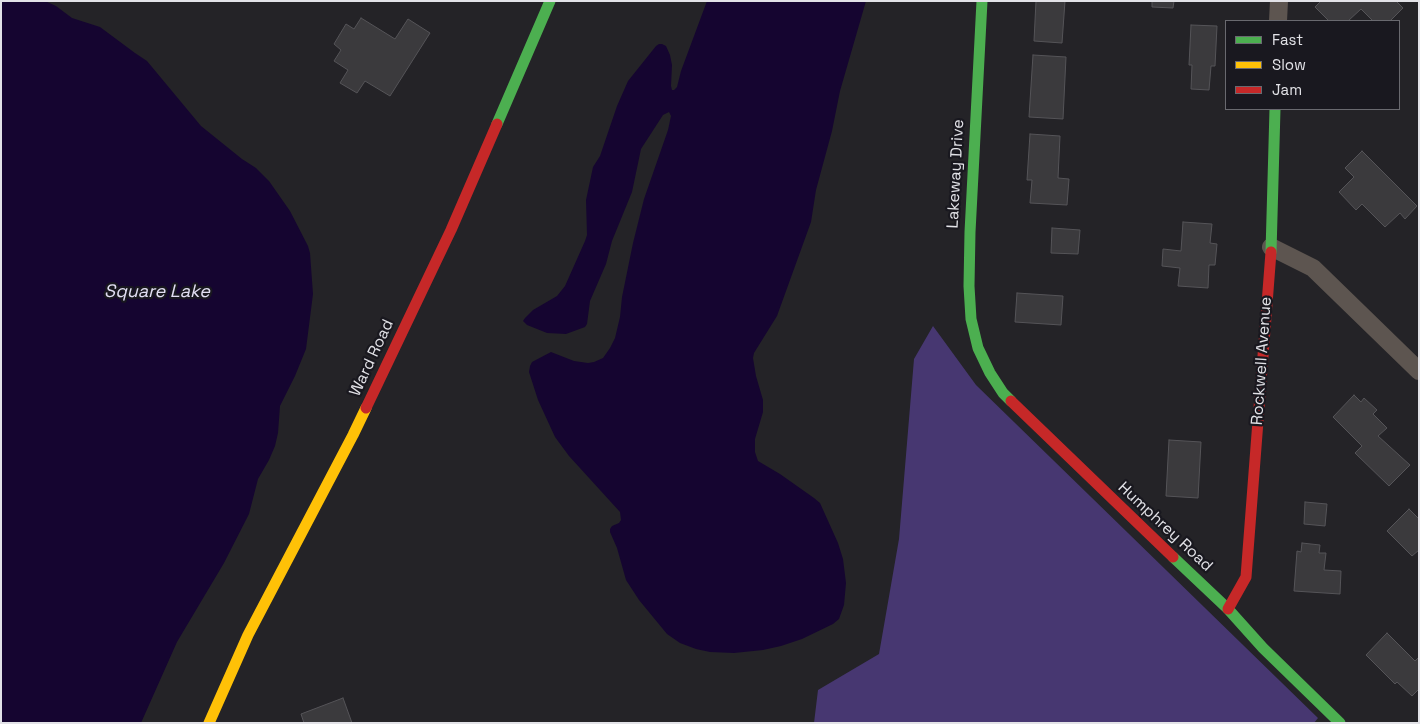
<!DOCTYPE html>
<html>
<head>
<meta charset="utf-8">
<style>
	body { margin:0 }
	#map { position:relative; width:1420px; height:724px; overflow:hidden; background:#242327; font-family:"Space Grotesk",sans-serif }
	canvas { display:block }
	.frame { position:absolute; inset:0; border:2px solid #e2e2e7; pointer-events:none }
	.legend { position:absolute; left:1225px; top:20px; width:175px; height:90px; box-sizing:border-box; background:#19181f; border:1px solid #69696f; margin:0; padding:6px 9px; list-style:none; font-size:15px; color:#e2e2e7 }
	.legend li { display:flex; align-items:center; gap:10px; height:25px }
	.legend b { width:25px; border:1px solid #69696f }
</style>
</head>
<body>
<div id="map">
<canvas width="1420" height="724"></canvas>
<div class="frame"></div>
<ul class="legend">
<li><b style="height:6px;background:#4caf50"></b>Fast</li>
<li><b style="height:6px;background:#ffc107"></b>Slow</li>
<li><b style="height:6px;background:#c62828"></b>Jam</li>
</ul>
</div>
<script>
const context = document.querySelector('canvas').getContext('2d');
context.lineJoin = 'round';
function paint(path, color) {
  context.fillStyle = color;
  context.fill(path, 'evenodd');
}
function toPath(rows) {
  const path = new Path2D();
  for (const r of rows) {
    path.moveTo(r[0], r[1]);
    for (let i = 2; i < r.length; i += 2) path.lineTo(r[i], r[i + 1]);
  }
  return path;
}
function trace(path, color, width, dash) {
  context.strokeStyle = color;
  context.lineWidth = width;
  context.lineCap = dash ? 'butt' : 'round';
  context.setLineDash(dash || []);
  context.stroke(path);
}
function drawText(font, color, halo, rows, align = 'center') {
  context.font = font + ' "Space Grotesk",sans-serif';
  context.lineWidth = 4.5;
  context.setLineDash([]);
  context.textBaseline = 'middle';
  context.strokeStyle = halo;
  context.fillStyle = color;
  for (const [text, x, y, turn = 0] of rows) {
    context.save();
    context.translate(x, y);
    context.rotate((+turn || 0) * Math.PI / 180);
    context.textAlign = isNaN(turn) ? turn : align;
    if (halo) context.strokeText(text, 0, 0);
    context.fillText(text, 0, 0);
    context.restore();
  }
}
paint(toPath([
	[933,326,976,385,1318,718,1314,723,814,723,818,690,879,654,899,539,914,359]
]), '#473771');
paint(toPath([
	[1,1,45,1,56,6,72,18,100,27,135,53,147,61,201,126,242,159,256,168,269,181,290,211,308,246,310,253,313,294,306,349,295,376,280,406,278,433,275,446,269,460,258,479,249,514,224,563,177,642,141,723,1,723],
	[707,1,866,1,840,91,832,131,816,190,811,222,777,316,754,353,753,358,756,376,763,400,763,412,755,439,755,452,758,461,780,474,814,498,820,503,838,543,843,559,846,583,844,605,839,619,833,624,802,639,781,646,763,650,734,653,710,652,696,649,680,643,667,634,639,600,626,580,617,548,610,532,610,529,612,526,619,523,621,520,620,512,569,456,555,437,538,400,529,372,530,366,532,362,551,352,574,361,588,363,594,362,603,358,610,348,615,338,620,317,622,297,633,243,644,199,668,130,671,116,669,112,663,115,641,149,632,192,612,241,606,264,590,301,587,324,585,327,566,334,547,333,527,325,523,321,525,318,533,310,557,296,565,286,585,241,587,235,586,200,593,167,600,156,617,106,628,81,656,46,659,44,662,44,666,46,670,55,672,65,671,86,672,90,674,90,677,87,681,71]
]), '#150530');
const building = toPath([
	[1036,1,1065,1,1062,43,1034,41,1036,1],
	[1152,1,1174,1,1173,8,1152,7,1152,1],
	[1321,1,1396,1,1403,8,1390,21,1373,21,1361,9,1348,21,1329,21,1315,7,1321,1],
	[361,18,395,39,408,19,430,33,390,96,365,81,357,93,340,83,348,70,334,61,341,50,334,44,346,24,354,29,361,18],
	[1191,25,1217,26,1215,66,1211,66,1209,90,1191,89,1192,65,1189,65,1191,25],
	[1033,55,1066,57,1063,119,1029,117,1033,55],
	[1030,134,1060,136,1058,178,1069,179,1067,205,1030,203,1032,180,1027,180,1030,134],
	[1362,151,1417,206,1405,219,1400,213,1385,227,1362,204,1356,210,1339,192,1354,177,1345,168,1362,151],
	[1183,222,1212,224,1210,243,1217,244,1215,265,1209,265,1208,288,1178,286,1180,268,1162,266,1163,249,1181,251,1183,222],
	[1052,228,1080,230,1078,254,1051,253,1052,228],
	[1017,293,1063,296,1061,325,1015,322,1017,293],
	[1354,395,1361,402,1364,398,1377,410,1373,414,1387,428,1378,436,1410,465,1389,486,1355,453,1362,446,1333,417,1354,395],
	[1169,440,1201,442,1198,498,1166,496,1169,440],
	[1305,502,1327,504,1325,526,1304,524,1305,502],
	[1409,509,1419,519,1419,550,1412,556,1387,531,1409,509],
	[1302,543,1320,545,1319,553,1326,553,1324,570,1341,571,1340,594,1294,591,1297,551,1301,552,1302,543],
	[1387,633,1415,661,1419,657,1419,689,1412,696,1397,682,1395,684,1366,655,1387,633],
	[343,698,352,723,304,723,301,714,343,698]
]);
paint(building, '#3b3a3d');
trace(building, '#555458', 1);
trace(toPath([
	[1278,21,1279,1],
	[1271,247,1313,268,1419,371]
]), '#5d5550', 18);
trace(toPath([
	[982,1,970,232,969,286,971,319,978,348,990,373,1003,393,1011,401],
	[497,124,550,1],
	[1271,252,1275,109],
	[1173,557,1228,609,1263,648,1340,723]
]), '#4caf50', 11);
trace(toPath([
	[209,723,248,635,353,435,366,408]
]), '#ffc107', 11);
trace(toPath([
	[1011,401,1173,557],
	[366,408,451,230,497,124],
	[1228,609,1246,577,1271,252]
]), '#c62828', 11);
drawText('16px', '#e2e2e7', '#19181f', [
	["Lakeway Drive",956,174,-87],
	["Ward Road",372,358,-65],
	["Rockwell Avenue",1262,361,-86],
	["Humphrey Road",1165,527,43]
]);
drawText('italic 18px', '#e1def2', '#19181f', [
	["Square Lake",157,292]
]);
</script>
</body>
</html>
